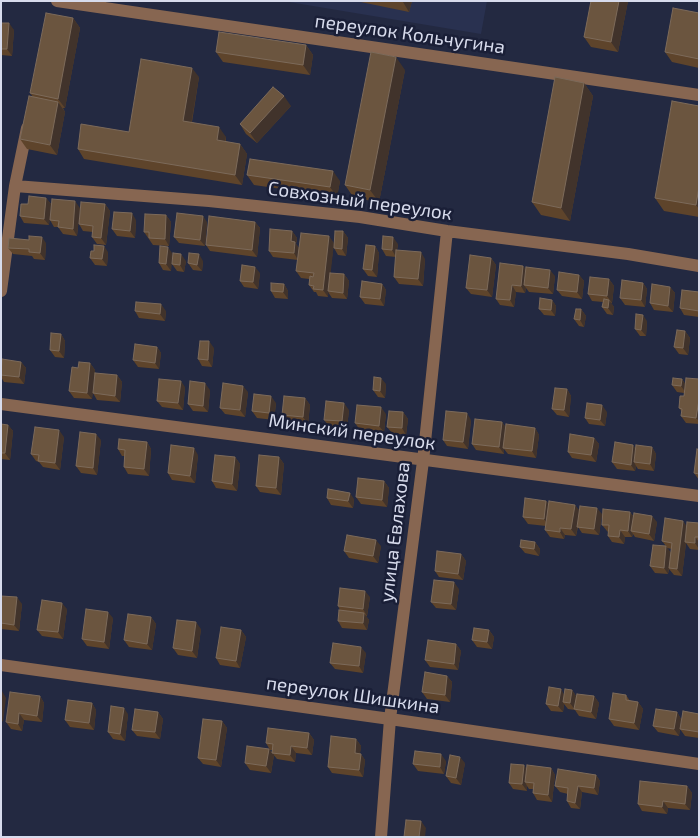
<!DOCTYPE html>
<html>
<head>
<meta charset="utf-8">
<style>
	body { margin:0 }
	#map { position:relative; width:700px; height:838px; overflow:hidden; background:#232941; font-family:"Exo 2",sans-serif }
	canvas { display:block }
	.frame { position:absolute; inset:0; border:2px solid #d7dbec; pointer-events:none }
</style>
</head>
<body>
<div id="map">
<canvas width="700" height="838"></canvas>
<div class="frame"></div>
</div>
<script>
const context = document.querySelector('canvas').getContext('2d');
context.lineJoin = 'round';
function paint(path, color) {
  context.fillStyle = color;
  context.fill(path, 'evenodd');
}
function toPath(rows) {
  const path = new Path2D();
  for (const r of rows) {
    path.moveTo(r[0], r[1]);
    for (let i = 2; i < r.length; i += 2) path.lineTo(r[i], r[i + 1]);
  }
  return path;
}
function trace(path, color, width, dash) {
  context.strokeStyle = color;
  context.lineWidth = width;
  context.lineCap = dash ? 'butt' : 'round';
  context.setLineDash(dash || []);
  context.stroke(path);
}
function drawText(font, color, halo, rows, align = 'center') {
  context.font = font + ' "Exo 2",sans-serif';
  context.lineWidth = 5;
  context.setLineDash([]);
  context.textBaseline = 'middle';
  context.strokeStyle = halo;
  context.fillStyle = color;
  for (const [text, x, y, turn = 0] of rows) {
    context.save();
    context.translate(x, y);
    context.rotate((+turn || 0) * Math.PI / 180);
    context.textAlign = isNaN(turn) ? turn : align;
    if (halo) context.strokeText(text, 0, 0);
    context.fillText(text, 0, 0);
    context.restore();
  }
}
paint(toPath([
	[283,1,487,1,481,34]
]), '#293150');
trace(toPath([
	[57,1,699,95],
	[15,186,209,201,360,217,447,231,628,254,699,266],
	[1,291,15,186,27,128],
	[1,404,699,496],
	[1,665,390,719,699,764],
	[381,837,390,719,423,461,447,231]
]), '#876651', 12);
paint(toPath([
	[356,1,412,1,409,12],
	[591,1,628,1,618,52,591,47,584,37],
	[699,13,699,68,672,62,665,52],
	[73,18,80,28,65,108,63,108,65,112,57,155,27,149,20,139,33,97,30,93],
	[1,23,14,30,12,56,1,55],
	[306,45,313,55,310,75,223,62,216,52],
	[405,70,379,202,354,198,345,185],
	[199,77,192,122,226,137,226,142,240,144,247,154,242,185,84,159,78,149,129,132],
	[584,83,593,96,570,221,541,215,532,202],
	[291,106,257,143,246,134,240,124],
	[699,106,699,217,664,211,655,198],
	[247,175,340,181,337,197,254,185],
	[46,198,51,204,49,225,24,223,20,216,28,204],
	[105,204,110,211,106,245,97,244,92,237,93,232,83,231,79,224],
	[80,208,77,236,63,234,58,227,54,227,50,220],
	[166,215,171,222,169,246,153,245,144,232],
	[136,220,135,238,117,236,112,229],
	[207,222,205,246,179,243,174,237],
	[255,222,260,228,257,257,210,251,206,245],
	[292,231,297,238,296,244,299,248,334,243,330,273,344,274,349,281,347,299,332,298,328,292,328,297,318,296,316,292,314,292,309,285,309,279,301,278,296,271,298,260,273,257,269,251],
	[343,231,348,238,346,256,338,255,334,248],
	[46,243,45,260,34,259,32,256,13,254,8,248],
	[398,244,397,250,425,259,423,286,399,284,394,277,396,257,386,256,382,249],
	[375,246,379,253,377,277,368,276,363,269],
	[108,252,107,266,95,265,90,258],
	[172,253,171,271,163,270,159,263],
	[491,258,496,265,492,297,471,294,466,288],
	[186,261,184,272,177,271,172,264],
	[203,261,202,271,193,270,188,263],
	[523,266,526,270,555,276,553,294,529,292,526,288,525,293,516,292,514,307,500,305,496,299],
	[260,273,258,289,244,287,240,281],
	[579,275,584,281,582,299,562,296,557,290],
	[609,279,614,286,612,303,611,303,614,307,613,315,607,314,602,307,603,302,592,301,588,294],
	[643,283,647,289,645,307,625,305,620,298],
	[284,284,288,291,288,299,275,298,271,291],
	[382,284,386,290,384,306,365,304,360,297],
	[670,287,675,293,673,312,654,310,650,303],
	[699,292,699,317,684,315,680,308],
	[552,300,556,306,555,316,544,315,539,309],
	[581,309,586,316,584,327,579,326,574,319],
	[135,311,166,311,165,321,139,318],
	[647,321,646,336,640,336,635,329],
	[685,331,690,338,688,355,679,354,674,347],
	[61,334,65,341,64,358,55,357,50,350],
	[157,347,161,353,159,369,138,367,133,360],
	[214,348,212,367,202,366,198,359],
	[1,362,21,362,26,368,24,384,4,382,1,377],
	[90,363,95,370,92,399,74,398,69,391],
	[117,375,122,382,120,402,97,400,93,393],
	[682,379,685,384,699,379,699,424,686,423,681,416,682,412,679,408,684,396,684,393,677,392,672,385],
	[386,384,385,398,378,397,373,390],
	[185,387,183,410,162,407,157,401],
	[567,389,571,396,569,417,557,415,552,409],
	[210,390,208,412,193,411,188,404],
	[248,392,245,417,225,414,220,408],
	[305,398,310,405,308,424,286,422,282,415],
	[276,403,274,420,257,418,252,411],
	[349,410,347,428,329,426,324,420],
	[403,412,408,419,406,435,392,433,387,427],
	[607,412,605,426,589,424,585,418],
	[386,414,384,432,360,430,355,423],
	[471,420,468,449,447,446,443,440],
	[502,422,506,428,535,428,539,435,536,458,508,454,504,449,504,454,476,450,472,444],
	[1,424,8,425,13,431,10,460,1,459],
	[64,437,60,470,43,467,39,462,36,461,31,454],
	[594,438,599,444,596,462,572,458,568,452],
	[101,440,97,475,81,473,76,466],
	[147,442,151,449,149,476,128,474,124,467,125,456,122,456,118,449],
	[633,445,635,448,652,447,656,454,654,471,638,469,636,466,635,471,617,469,612,462],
	[699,450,699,480,694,473],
	[198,455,195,483,172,480,168,473],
	[235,457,240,464,237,491,216,488,212,481],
	[279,457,284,464,281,495,260,492,256,486],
	[384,481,389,488,387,507,361,504,356,497],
	[327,498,354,499,353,508,331,505],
	[546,501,549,504,602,514,599,535,582,533,578,527,576,536,565,535,564,539,550,537,545,530,546,526,528,524,523,517],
	[630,512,633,516,657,522,654,541,635,537,633,534,632,537,625,537,624,544,612,542,608,536,608,532,607,531,602,525],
	[699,523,699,550,690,549,686,543,682,576,674,575,669,569,668,574,655,573,650,566,666,546,662,541,687,526],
	[667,548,672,549,671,553],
	[535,542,540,549,539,556,525,553,520,547],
	[381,546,378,563,349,558,344,551],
	[461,554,466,561,463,580,439,577,435,571],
	[459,589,456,610,436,608,431,602],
	[1,596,22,604,19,631,1,629],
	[370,597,367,616,366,616,369,620,367,630,342,628,338,621,340,610,338,606],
	[67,609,63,639,42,636,37,630],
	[151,617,156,624,152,650,129,647,124,640],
	[113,618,109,649,87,646,82,639],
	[201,629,197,658,178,655,173,648],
	[241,630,246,637,240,668,220,665,216,658],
	[489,630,494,637,492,649,477,647,472,640],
	[456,644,461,651,458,670,430,667,425,660],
	[366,653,363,673,335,669,330,663],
	[447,676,452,682,450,702,427,699,422,692],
	[572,690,576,696,594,696,599,703,596,719,579,716,575,710,568,709,564,704,563,712,551,711,546,704],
	[626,695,630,701,638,702,643,709,639,730,614,726,609,719],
	[40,696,44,703,42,722,24,720,22,731,11,729,6,722],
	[92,703,96,710,94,730,70,727,65,720],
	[158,712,163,719,160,739,137,736,132,730],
	[677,712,681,719,679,736,658,732,653,726],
	[128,714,125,741,113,739,108,732],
	[699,714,699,738,685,736,680,729],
	[222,721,227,728,221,767,203,764,198,758],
	[309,733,314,740,312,755,296,753,295,762,277,759,272,753,272,750,270,750,266,743],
	[356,739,361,746,360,753,365,760,363,777,332,773,328,767],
	[269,749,274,755,271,773,250,770,245,763],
	[446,761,444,774,418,771,413,764],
	[465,763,461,785,451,783,446,776],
	[524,765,526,769,551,768,555,775,552,802,537,800,533,793,533,789,529,789,527,786,527,791,513,789,509,783],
	[596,775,600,781,598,795,582,792,580,809,571,808,567,801,568,794,560,792,555,786],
	[687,786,692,793,690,810,668,808,667,814,642,811,638,804]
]), '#5e442b');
paint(toPath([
	[403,1,412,1,409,12,403,2],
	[619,1,628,1,618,52,611,42],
	[73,18,80,28,65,108,58,99],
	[9,23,14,30,12,56,7,49],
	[306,45,313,55,310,75,303,65],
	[396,57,405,70,379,202,370,190],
	[192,68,199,77,190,131,183,121],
	[584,83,593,96,570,221,561,208],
	[284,96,291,106,257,143,250,133],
	[58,102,65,112,57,155,50,145],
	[219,127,226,137,224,150,217,140],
	[240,144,247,154,242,185,235,175],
	[333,171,340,181,337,197,330,187],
	[699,187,699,209,696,205],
	[46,198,51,204,49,225,44,219],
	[75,201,80,208,77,236,73,229],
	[105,204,110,211,106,245,101,238],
	[132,213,136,220,135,238,130,231],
	[166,215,171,222,169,246,165,239],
	[203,216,207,222,205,246,200,240],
	[255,222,260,228,257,257,252,250],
	[292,231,297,238,296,244,299,248,298,260,294,253,291,241],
	[343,231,348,238,346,256,342,249],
	[329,236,334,243,328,297,323,290],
	[42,237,46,243,45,260,40,253],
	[393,237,398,244,396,257,392,250],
	[104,246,108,252,107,266,102,259],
	[375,246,379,253,377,277,372,270],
	[168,247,172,253,171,271,166,264],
	[421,252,425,259,423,286,418,279],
	[181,254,186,261,184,272,180,265],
	[199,254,203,261,202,271,197,265],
	[491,258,496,265,492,297,487,290],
	[523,266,528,272,524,285,526,288,525,293,521,286],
	[255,267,260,273,258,289,253,282],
	[550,270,555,276,553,294,548,288],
	[344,274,349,281,347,299,343,293],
	[579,275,584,281,582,299,577,292],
	[609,279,614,286,612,303,607,296],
	[643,283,647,289,645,307,641,300],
	[284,284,288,291,288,299,283,292],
	[382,284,386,290,384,306,380,299],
	[512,285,516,292,514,307,510,300],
	[670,287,675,293,673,312,668,306],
	[552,300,556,306,555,316,551,310],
	[609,300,614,307,613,315,608,308],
	[161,304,166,311,165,321,160,314],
	[581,309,586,316,584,327,580,320],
	[643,315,647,321,646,336,641,330],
	[685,331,690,338,688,355,683,348],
	[61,334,65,341,64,358,59,351],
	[209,341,214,348,212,367,208,360],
	[157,347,161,353,159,369,155,363],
	[21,362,26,368,24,384,19,377],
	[90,363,95,370,92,399,87,393],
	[117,375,122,382,120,402,115,396],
	[381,378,386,384,385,398,380,391],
	[682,379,686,385,686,393,681,386],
	[181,381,185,387,183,410,178,403],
	[205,383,210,390,208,412,203,406],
	[243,386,248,392,245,417,240,410],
	[567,389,571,396,569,417,564,410],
	[271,396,276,403,274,420,269,413],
	[305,398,310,405,308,424,303,417],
	[699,400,699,421,696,418],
	[344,403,349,410,347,428,342,421],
	[602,405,607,412,605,426,600,420],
	[381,407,386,414,384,432,379,426],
	[403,412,408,419,406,435,402,428],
	[467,413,471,420,468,449,463,442],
	[502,422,507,429,503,448,504,449,504,454,499,447],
	[8,425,13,431,10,460,5,453],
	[535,428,539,435,536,458,532,451],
	[59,430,64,437,60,470,55,463],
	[96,434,101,440,97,475,93,468],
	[594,438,599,444,596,462,591,455],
	[147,442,151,449,149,476,144,469],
	[633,445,638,452,634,462,636,466,635,471,631,465],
	[652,447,656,454,654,471,650,464],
	[194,448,198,455,195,483,190,476],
	[235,457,240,464,237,491,232,484],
	[279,457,284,464,281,495,276,488],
	[384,481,389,488,387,507,382,500],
	[350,493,354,499,353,508,348,501],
	[546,501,551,507,549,526,544,519],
	[575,505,580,511,576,536,571,529],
	[597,508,602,514,599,535,594,529],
	[630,512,635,519,631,531,633,534,632,537,628,531],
	[652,516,657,522,654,541,649,534],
	[683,521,688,528,685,542,686,543,682,576,677,569],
	[560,528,565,535,564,539,560,532],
	[620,530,625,537,624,544,619,537],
	[695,537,699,542,699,549,695,543],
	[376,540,381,546,378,563,373,556],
	[535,542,540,549,539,556,534,549],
	[666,546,671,553,668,574,664,568],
	[461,554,466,561,463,580,458,574],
	[454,582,459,589,456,610,451,604],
	[365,591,370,597,367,616,363,609],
	[17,597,22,604,19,631,14,625],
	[62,603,67,609,63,639,58,632],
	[108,612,113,618,109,649,104,642],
	[364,613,369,620,367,630,363,623],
	[151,617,156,624,152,650,147,644],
	[196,622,201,629,197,658,192,651],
	[241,630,246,637,240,668,236,661],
	[489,630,494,637,492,649,487,642],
	[456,644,461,651,458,670,454,664],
	[361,647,366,653,363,673,359,666],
	[447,676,452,682,450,702,445,695],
	[561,689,565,696,563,702,564,704,563,712,558,706],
	[572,690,576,696,575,710,570,703],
	[2,691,6,698,3,722,1,719],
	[40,696,44,703,42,722,37,716],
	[594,696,599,703,596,719,591,712],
	[638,702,643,709,639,730,634,723],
	[92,703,96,710,94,730,89,723],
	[124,708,128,714,125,741,120,734],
	[158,712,163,719,160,739,155,732],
	[677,712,681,719,679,736,674,729],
	[19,713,24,720,22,731,18,724],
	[222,721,227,728,221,767,216,760],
	[309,733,314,740,312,755,307,748],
	[356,739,361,746,359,760,355,753],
	[291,746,296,753,295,762,290,755],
	[269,749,274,755,271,773,266,766],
	[361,754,365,760,363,777,359,770],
	[441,754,446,761,444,774,440,767],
	[460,757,465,763,461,785,456,778],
	[524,765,528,772,525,782,527,786,527,791,522,784],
	[551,768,555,775,552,802,548,795],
	[596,775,600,781,598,795,594,788],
	[578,786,582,792,580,809,575,803],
	[687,786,692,793,690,810,685,804],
	[663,801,668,808,667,814,662,807],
	[421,821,426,828,425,837,419,837]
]), '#41332b');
const building = toPath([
	[591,1,619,1,611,42,584,37,591,1],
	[673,8,699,13,699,59,665,52,673,8],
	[46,13,73,18,58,99,30,93,46,13],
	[1,23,9,23,7,49,1,49,1,23],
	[219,32,306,45,303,65,216,52,219,32],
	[371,52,396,57,370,190,345,185,371,52],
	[141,59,192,68,183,121,219,127,217,140,240,144,235,175,78,149,81,124,129,132,141,59],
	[555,77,584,83,561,208,532,202,555,77],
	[273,87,284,96,250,133,240,124,273,87],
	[29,96,58,102,50,145,20,139,29,96],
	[672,101,699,106,699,187,696,205,655,198,672,101],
	[250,159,333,171,330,187,247,175,250,159],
	[29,196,46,198,44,219,20,216,21,204,28,204,29,196],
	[52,199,75,201,73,229,58,227,59,221,50,220,52,199],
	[81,202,105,204,101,238,92,237,93,226,79,224,81,202],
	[114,212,132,213,130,231,112,229,114,212],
	[177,213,203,216,200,240,174,237,177,213],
	[145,214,166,215,165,239,149,238,149,232,144,232,145,214],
	[209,216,255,222,252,250,206,245,209,216],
	[270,229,292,231,291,241,295,242,294,253,269,251,270,229],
	[335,231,343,231,342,249,334,248,335,231],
	[301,233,329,236,323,290,313,289,314,286,309,285,310,276,313,277,314,273,296,271,301,233],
	[29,236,42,237,40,253,29,252,29,249,8,248,9,238,29,240,29,236],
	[383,236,393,237,392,250,382,249,383,236],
	[94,245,104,246,102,259,90,258,91,251,94,251,94,245],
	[366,245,375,246,372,270,363,269,366,245],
	[160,246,168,247,166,264,159,263,160,246],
	[396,250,421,252,418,279,394,277,396,250],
	[173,253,181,254,180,265,172,264,173,253],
	[189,253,199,254,197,265,188,263,189,253],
	[470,255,491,258,487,290,466,288,470,255],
	[500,263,523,266,521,286,512,285,510,300,496,299,500,263],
	[242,265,255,267,253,282,240,281,242,265],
	[526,267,550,270,548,288,524,285,526,267],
	[559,272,579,275,577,292,557,290,559,272],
	[330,273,344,274,343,293,328,291,330,273],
	[590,277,609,279,607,296,588,294,590,277],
	[622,280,643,283,641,300,620,298,622,280],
	[362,281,382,284,380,299,360,297,362,281],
	[271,283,284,284,283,292,271,291,271,283],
	[652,284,670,287,668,306,650,303,652,284],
	[682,290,699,292,699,311,680,308,682,290],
	[540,298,552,300,551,310,539,309,540,298],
	[604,299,609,300,608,308,602,307,604,299],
	[136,302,161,304,160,314,135,311,136,302],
	[576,309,581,309,580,320,574,319,576,309],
	[636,314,643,315,641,330,635,329,636,314],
	[677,330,685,331,683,348,674,347,677,330],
	[51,333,61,334,59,351,50,350,51,333],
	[200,341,209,341,208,360,198,359,200,341],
	[135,344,157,347,155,363,133,360,135,344],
	[2,359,21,362,19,377,1,375,2,359],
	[79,362,90,363,87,393,69,391,72,367,78,368,79,362],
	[95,373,117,375,115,396,93,393,95,373],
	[374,377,381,378,380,391,373,390,374,377],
	[673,378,682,379,681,386,672,385,673,378],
	[686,378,699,379,699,400,696,418,681,416,682,409,679,408,680,396,684,396,686,378],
	[159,379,181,381,178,403,157,401,159,379],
	[190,381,205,383,203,406,188,404,190,381],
	[223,383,243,386,240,410,220,408,223,383],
	[555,388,567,389,564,410,552,409,555,388],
	[254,394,271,396,269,413,252,411,254,394],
	[284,396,305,398,303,417,282,415,284,396],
	[326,401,344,403,342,421,324,420,326,401],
	[587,403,602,405,600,420,585,418,587,403],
	[357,405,381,407,379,426,355,423,357,405],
	[389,411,403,412,402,428,387,427,389,411],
	[446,411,467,413,463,442,443,440,446,411],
	[475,419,502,422,499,447,472,444,475,419],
	[1,424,8,425,5,453,1,453,1,424],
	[506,424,535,428,532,451,503,448,506,424],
	[35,427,59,430,55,463,38,461,39,455,31,454,35,427],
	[80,432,96,434,93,468,76,466,80,432],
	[570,434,594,438,591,455,568,452,570,434],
	[119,439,147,442,144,469,124,467,125,450,118,449,119,439],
	[615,442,633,445,631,465,612,462,615,442],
	[171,445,194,448,190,476,168,473,171,445],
	[636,445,652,447,650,464,634,462,636,445],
	[697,449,699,450,699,474,694,473,697,449],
	[215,455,235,457,232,484,212,481,215,455],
	[259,455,279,457,276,488,256,486,259,455],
	[358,478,384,481,382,500,356,497,358,478],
	[328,489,350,493,348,501,327,498,328,489],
	[525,498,546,501,544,519,523,517,525,498],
	[549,501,575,505,571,529,560,528,560,532,545,530,549,501],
	[580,506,597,508,594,529,577,527,580,506],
	[603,509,630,512,628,531,620,530,619,537,608,536,609,525,602,525,603,509],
	[634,513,652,516,649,534,631,531,634,513],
	[665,518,683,521,677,569,669,568,672,543,662,541,665,518],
	[687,522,699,523,699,537,695,537,695,543,685,542,687,522],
	[347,535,376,540,373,556,344,551,347,535],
	[521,540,535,542,534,549,520,547,521,540],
	[653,545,666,546,664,568,650,566,653,545],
	[437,551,461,554,458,574,435,571,437,551],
	[434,580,454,582,451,604,431,602,434,580],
	[340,588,365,591,363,609,338,606,340,588],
	[1,596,17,597,14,625,1,623,1,596],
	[42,600,62,603,58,632,37,630,42,600],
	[86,609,108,612,104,642,82,639,86,609],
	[339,610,364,613,363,623,338,621,339,610],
	[128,614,151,617,147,644,124,640,128,614],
	[177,620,196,622,192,651,173,648,177,620],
	[221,627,241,630,236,661,216,658,221,627],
	[474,628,489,630,487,642,472,640,474,628],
	[428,640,456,644,454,664,425,660,428,640],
	[333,643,361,647,359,666,330,663,333,643],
	[425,672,447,676,445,695,422,692,425,672],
	[549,687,561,689,558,706,546,704,549,687],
	[565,689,572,690,570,703,563,702,565,689],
	[10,692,40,696,37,716,19,713,18,724,6,722,10,692],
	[613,693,626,695,626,700,638,702,634,723,609,719,613,693],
	[577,694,594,696,591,712,574,709,577,694],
	[68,700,92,703,89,723,65,720,68,700],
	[111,706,124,708,120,734,108,732,111,706],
	[135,709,158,712,155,732,132,730,135,709],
	[656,709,677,712,674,729,653,726,656,709],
	[683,711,699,714,699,732,680,729,683,711],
	[203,719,222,721,216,760,198,758,203,719],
	[268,728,309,733,307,748,291,746,290,755,272,753,273,744,266,743,268,728],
	[331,736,356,739,355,753,361,754,359,770,328,767,331,736],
	[247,746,269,749,266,766,245,763,247,746],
	[415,751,441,754,440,767,413,764,415,751],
	[450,755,460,757,456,778,446,776,450,755],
	[511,764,524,765,522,784,509,783,511,764],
	[527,765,551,768,548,795,533,793,534,783,525,782,527,765],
	[558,769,596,775,594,788,578,786,575,803,567,801,568,788,555,786,558,769],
	[640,781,687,786,685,804,663,801,662,807,638,804,640,781],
	[406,820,421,821,419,837,404,837,406,820]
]);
paint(building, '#6b553f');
trace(building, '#7c6a5a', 1);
drawText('19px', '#d7dbec', '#1a1f37', [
	["переулок Кольчугина",410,34,8],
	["Совхозный переулок",360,201,8],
	["Минский переулок",352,432,8],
	["улица Евлахова",395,532,-83],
	["переулок Шишкина",353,695,8]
]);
</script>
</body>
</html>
